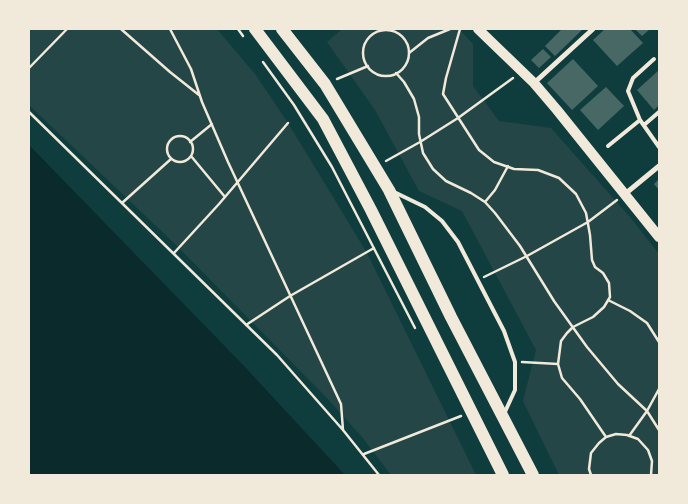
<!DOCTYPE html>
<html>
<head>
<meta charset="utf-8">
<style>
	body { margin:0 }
	#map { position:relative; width:688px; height:504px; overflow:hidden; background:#0f3d3e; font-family:"Archivo Narrow",sans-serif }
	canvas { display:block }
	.frame { position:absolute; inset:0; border:30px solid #f1e9da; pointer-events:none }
</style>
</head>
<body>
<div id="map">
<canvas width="688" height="504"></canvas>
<div class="frame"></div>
</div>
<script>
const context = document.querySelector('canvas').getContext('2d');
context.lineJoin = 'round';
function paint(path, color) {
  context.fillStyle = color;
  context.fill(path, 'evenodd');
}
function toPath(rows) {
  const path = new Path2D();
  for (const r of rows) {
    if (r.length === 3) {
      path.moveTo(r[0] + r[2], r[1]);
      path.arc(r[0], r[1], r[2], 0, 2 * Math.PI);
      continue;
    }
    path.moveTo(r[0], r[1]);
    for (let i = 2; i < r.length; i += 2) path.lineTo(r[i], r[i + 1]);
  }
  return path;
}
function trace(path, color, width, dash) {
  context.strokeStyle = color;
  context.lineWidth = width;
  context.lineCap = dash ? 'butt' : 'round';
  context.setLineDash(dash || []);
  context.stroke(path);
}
paint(toPath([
	[29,29,217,29,255,74,288,123,367,253,476,475,391,475,362,437,325,396,176,245,29,105],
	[342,29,459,29,473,44,473,86,499,121,551,128,630,217,659,254,659,475,559,475,523,401,536,350,462,211,419,191,375,110,327,42]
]), '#244646');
paint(toPath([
	[29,145,244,366,345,475,29,475]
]), '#0a2a2b');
paint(toPath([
	[562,29,583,29,555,56,545,46],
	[605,29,630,29,643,43,617,66,593,40],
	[635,29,650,29,642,36],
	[543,49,551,57,539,68,531,60],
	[573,59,598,86,572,110,547,83],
	[659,70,659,105,654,110,637,90],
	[606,87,624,106,598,130,580,110],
	[659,179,659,190,654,184]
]), '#486865');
trace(toPath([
	[121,29,170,72,199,95],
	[170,29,191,69,202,102,228,162,341,404,343,430],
	[238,29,243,36],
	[460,29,446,78,443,94,479,150,494,162,514,169,538,170,559,178,576,194,586,213,590,235,592,260,595,267,603,273,609,283,610,297,604,307,593,317,573,327,567,333,561,341,558,364,562,378,580,399,606,437],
	[386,53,23],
	[409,53,428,38,450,29],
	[263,62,294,105,332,167,415,328],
	[29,68,67,29],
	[396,73,404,82,414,99,419,117,419,134,423,153,433,169,446,181,471,193,485,202,495,213,520,246,554,301,587,347,618,384,647,411,659,430],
	[337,79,368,66],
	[29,112,277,355,343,430,379,475],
	[180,149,13],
	[190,142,212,124],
	[191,156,225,197],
	[386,161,420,142,458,118,513,78],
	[485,202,495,190,508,166],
	[122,203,171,159],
	[174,253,219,204,288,123],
	[484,277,527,256,588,222,617,200],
	[608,300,630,311,647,323,659,342],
	[246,325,290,296,374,248],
	[522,362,558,364],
	[629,436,647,411,659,389],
	[364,454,461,416],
	[591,475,589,469,591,453,599,443,606,437,616,434,627,435,638,439,648,450,652,461,651,475]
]), '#f1e9da', 2.5);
trace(toPath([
	[654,59,633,78,628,91,640,120,659,147],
	[644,125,659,112],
	[608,146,640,120],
	[394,192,425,207,442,221,458,242,504,331,515,362,515,390,504,414]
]), '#f1e9da', 4);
trace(toPath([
	[534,83,593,29],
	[625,194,659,166]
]), '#f1e9da', 5);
trace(toPath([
	[478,29,534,83,557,110,659,237]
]), '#f1e9da', 10);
trace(toPath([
	[255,29,323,119,371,210,503,475],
	[282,29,325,84,389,190,451,317,533,475]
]), '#f1e9da', 12);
</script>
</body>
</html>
